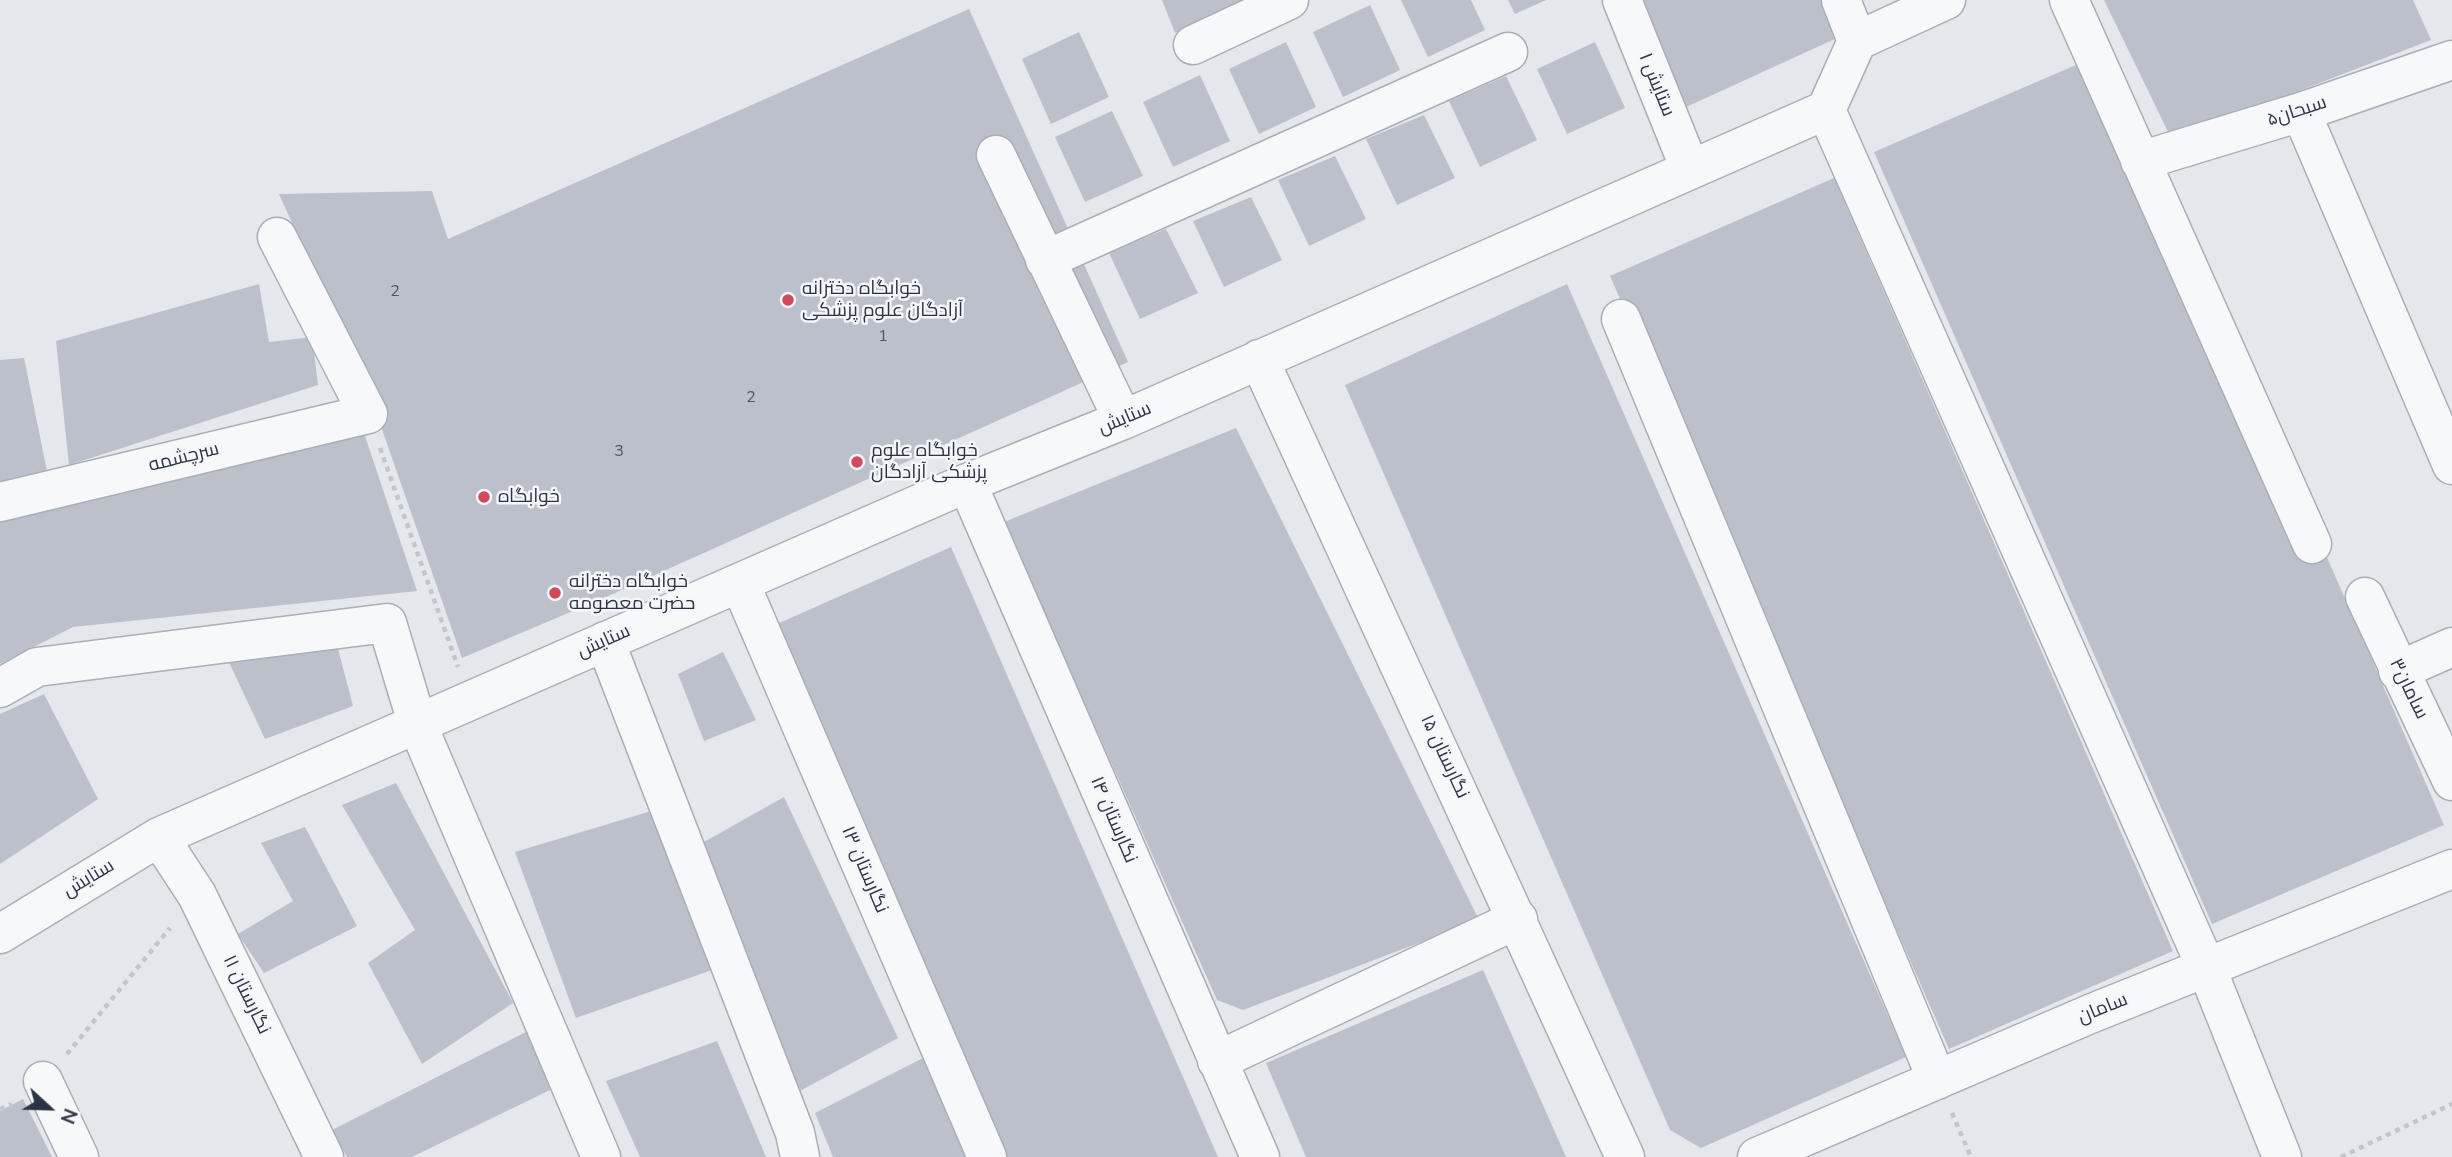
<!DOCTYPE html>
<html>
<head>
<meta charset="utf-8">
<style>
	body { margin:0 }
	#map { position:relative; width:2452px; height:1157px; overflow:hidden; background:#e4e7ec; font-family:"Nunito Sans",sans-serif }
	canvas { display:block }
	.north { position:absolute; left:14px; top:1073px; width:70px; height:70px; -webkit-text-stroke:5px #f4f6f9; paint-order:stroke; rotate:112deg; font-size:19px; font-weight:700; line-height:28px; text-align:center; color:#2b3445 }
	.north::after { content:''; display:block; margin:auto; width:24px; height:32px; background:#2b3445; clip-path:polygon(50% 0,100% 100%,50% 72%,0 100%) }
</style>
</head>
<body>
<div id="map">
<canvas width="2452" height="1157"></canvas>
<div class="north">N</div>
</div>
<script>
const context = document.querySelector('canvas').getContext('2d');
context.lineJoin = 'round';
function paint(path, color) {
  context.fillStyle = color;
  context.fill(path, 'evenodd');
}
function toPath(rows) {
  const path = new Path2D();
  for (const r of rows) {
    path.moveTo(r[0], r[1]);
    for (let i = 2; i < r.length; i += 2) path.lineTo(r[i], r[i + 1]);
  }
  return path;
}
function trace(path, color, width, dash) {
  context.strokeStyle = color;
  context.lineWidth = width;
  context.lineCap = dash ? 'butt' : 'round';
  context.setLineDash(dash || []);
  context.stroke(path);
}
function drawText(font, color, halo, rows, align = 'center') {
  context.font = font + ' "Nunito Sans",Cairo,sans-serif';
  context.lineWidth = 5;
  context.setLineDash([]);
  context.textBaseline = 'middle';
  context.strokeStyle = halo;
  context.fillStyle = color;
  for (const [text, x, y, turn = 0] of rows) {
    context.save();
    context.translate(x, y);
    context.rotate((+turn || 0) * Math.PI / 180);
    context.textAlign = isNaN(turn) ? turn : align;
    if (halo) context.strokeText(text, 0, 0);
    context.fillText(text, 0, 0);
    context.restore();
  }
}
paint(toPath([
	[1162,0,1246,0,1175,33],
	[1401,0,1471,0,1485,30,1428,57],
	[1508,0,1546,0,1515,14],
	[1642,0,1822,0,1837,38,1684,108],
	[2104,0,2413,0,2431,40,2172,140],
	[1370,5,1400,70,1343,97,1313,32],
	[969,9,1128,362,606,597,462,658,371,398,279,194,432,191,448,239],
	[1079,32,1109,97,1051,124,1022,59],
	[1286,42,1316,107,1259,134,1229,69],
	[1595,42,1625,108,1567,134,1537,69],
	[2106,52,2444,825,2212,924,1874,152],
	[1200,75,1230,141,1173,167,1143,102],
	[1506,76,1537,140,1480,167,1449,101],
	[1112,111,1143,176,1085,202,1055,137],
	[1424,115,1455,178,1397,205,1366,139],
	[1335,156,1366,219,1309,246,1278,180],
	[1834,178,2173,951,1949,1049,1610,276],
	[1251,197,1282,260,1224,287,1193,221],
	[1166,229,1198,293,1140,319,1109,253],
	[259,284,269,342,312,337,318,385,69,465,56,341],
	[1567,284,1906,1057,1701,1148,1670,1130,1345,385],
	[24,358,48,476,0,489,0,360],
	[362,427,417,591,73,627,0,664,0,521,118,484],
	[1236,428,1479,920,1243,1010,1217,1000,1004,522],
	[951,547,1218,1157,999,1157,822,725,777,624],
	[336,641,353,706,265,739,227,658],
	[723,652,756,720,704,741,678,674],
	[44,694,98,799,0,864,0,714],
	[396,783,513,1003,422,1064,368,963,415,930,342,805],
	[784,797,898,1038,798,1092,704,842],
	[658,809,712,970,576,1018,515,852],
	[305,827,357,926,264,973,238,934,293,901,261,843],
	[1483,970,1566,1157,1306,1157,1266,1063],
	[532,1029,550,1090,412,1157,347,1157,332,1130],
	[717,1041,766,1157,640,1157,606,1081],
	[923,1058,966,1157,833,1157,815,1113],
	[23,1099,52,1157,0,1157,0,1111]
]), '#bbc0ca');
const street = toPath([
	[1622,0,1690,169],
	[1841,0,1857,41],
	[2069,0,2312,544],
	[1193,45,1289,0],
	[1826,110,2207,969,2282,1157],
	[2301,112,2452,465],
	[996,155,1123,420],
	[2140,161,2301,112,2452,60],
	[1045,260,1508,52],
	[1621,319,1937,1080],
	[1259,359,1625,1157],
	[967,483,1260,1157],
	[0,502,368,414,277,237],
	[740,583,987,1157],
	[2365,597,2452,781],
	[605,641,795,1133,800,1157],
	[2398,671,2452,647],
	[0,688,37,667,387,623,418,726,601,1157],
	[159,837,197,895,324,1157],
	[0,934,159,837,967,483,1123,420,1826,110,1857,41,1946,0],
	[1217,1061,1518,919],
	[43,1081,79,1157],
	[1757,1157,2090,1014,2452,869]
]);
trace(street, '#a9aeb7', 41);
trace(toPath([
	[380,448,458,667],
	[67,1054,170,928],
	[0,1109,12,1104],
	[1952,1113,1971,1157],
	[2341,1157,2452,1104]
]), '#c2c5cb', 4.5, [5, 5]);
trace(street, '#f7f8fa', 38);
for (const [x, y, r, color] of [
	[788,300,7,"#d1495b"],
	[857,462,7,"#d1495b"],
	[484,497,7,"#d1495b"],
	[555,593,7,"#d1495b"]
]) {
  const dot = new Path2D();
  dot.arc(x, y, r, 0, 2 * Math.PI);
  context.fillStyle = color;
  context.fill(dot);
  trace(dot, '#f4f6f9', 2.5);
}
drawText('16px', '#4f5766', null, [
	["2",395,292],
	["1",883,337],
	["2",751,398],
	["3",619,452]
]);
drawText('19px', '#2b3445', '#f4f6f9', [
	["ستایش ۱",1656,85,68],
	["سبحان۵",2297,112,-18],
	["ستایش",1125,419,-23],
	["سرچشمه",184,458,-14],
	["ستایش",604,642,-24],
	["سامان۳",2408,689,64],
	["نگارستان ۱۵",1444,757,65],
	["نگارستان ۱۴",1113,820,67],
	["نگارستان ۱۳",864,870,67],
	["ستایش",89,879,-31],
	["نگارستان ۱۱",246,995,64],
	["سامان",2103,1009,-22]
]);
drawText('19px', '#2b3445', '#f4f6f9', [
	["خوابگاه دخترانه",802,289],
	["آزادگان علوم پزشکی",802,311],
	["خوابگاه علوم",871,451],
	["پزشکی آزادگان",871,473],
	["خوابگاه",498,497],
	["خوابگاه دخترانه",569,582],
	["حضرت معصومه",569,604]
], 'left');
</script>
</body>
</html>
